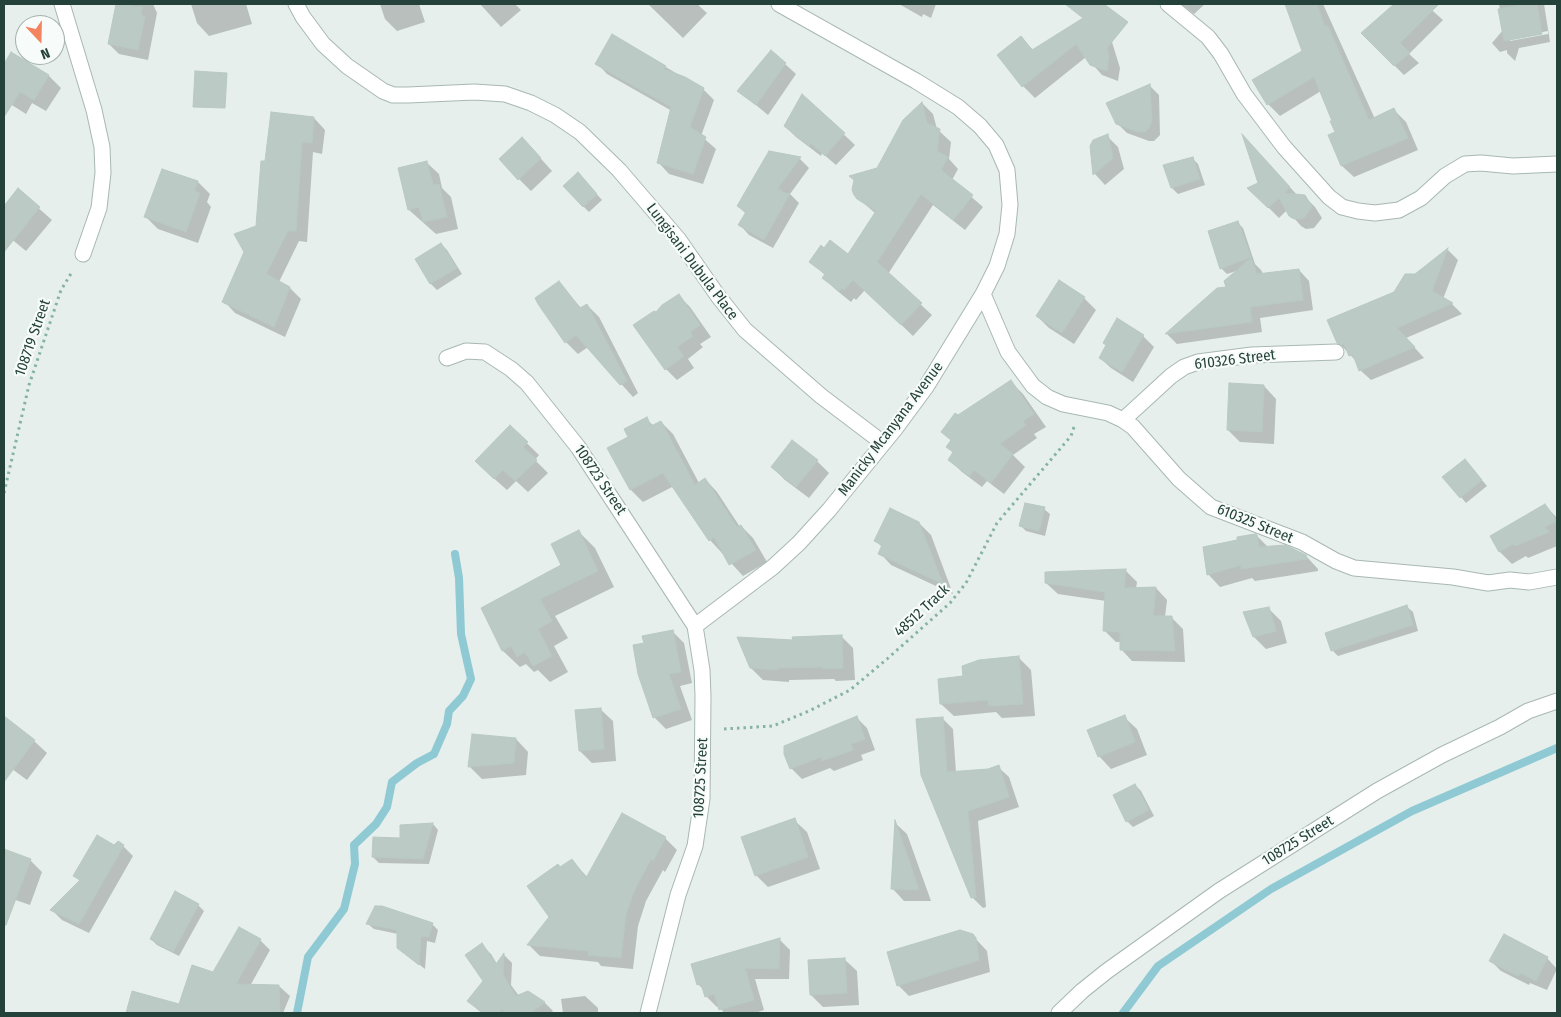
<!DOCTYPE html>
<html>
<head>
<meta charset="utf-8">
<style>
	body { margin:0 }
	#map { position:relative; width:1561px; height:1017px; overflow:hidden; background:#e6efeb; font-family:"Fira Sans Condensed",sans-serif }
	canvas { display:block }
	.frame { position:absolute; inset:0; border:5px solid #24423a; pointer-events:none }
	.north { position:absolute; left:15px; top:15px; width:50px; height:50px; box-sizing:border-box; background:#f7fbf9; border:1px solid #a3b1ad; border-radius:50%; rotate:159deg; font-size:14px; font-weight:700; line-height:20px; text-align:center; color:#24423a }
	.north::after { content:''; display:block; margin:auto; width:18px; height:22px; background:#f4845f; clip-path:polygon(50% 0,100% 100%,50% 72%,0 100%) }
</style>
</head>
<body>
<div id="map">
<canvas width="1561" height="1017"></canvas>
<div class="frame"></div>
<div class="north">N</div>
</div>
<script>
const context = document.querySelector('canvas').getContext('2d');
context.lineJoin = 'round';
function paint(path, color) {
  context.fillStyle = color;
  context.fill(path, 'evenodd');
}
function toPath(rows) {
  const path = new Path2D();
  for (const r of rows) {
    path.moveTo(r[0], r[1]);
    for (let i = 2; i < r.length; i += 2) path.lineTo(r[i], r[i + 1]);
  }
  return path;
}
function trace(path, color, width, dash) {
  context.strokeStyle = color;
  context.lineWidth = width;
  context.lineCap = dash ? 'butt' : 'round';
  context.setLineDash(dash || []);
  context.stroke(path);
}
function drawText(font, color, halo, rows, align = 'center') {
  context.font = font + ' "Fira Sans Condensed",sans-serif';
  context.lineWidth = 4.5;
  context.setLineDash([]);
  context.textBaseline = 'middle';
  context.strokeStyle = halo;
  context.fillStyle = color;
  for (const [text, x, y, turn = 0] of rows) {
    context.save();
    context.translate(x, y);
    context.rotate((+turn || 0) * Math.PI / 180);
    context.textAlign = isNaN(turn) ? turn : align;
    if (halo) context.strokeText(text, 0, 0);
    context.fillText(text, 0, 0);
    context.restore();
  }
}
paint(toPath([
	[117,4,153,4,157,13,148,60,119,54,109,44],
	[191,4,246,4,252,24,209,36,197,23],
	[380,4,419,4,425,22,397,31,385,19],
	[480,4,515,4,521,10,501,27],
	[648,4,697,4,707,13,683,38],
	[899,4,936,4,931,18,923,14,922,17],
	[1181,4,1205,4,1194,14],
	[1286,4,1323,4,1375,119,1394,110,1406,122,1418,150,1354,177,1342,166,1330,135,1337,133,1334,121,1321,91,1280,116,1268,104,1304,51],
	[1396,4,1425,4,1443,20,1409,54,1419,63,1404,75,1364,35,1372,25],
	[1499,4,1544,4,1550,42,1519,48,1515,61,1507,53,1507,50,1500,52,1492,43,1503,30],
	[1548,31,1548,34,1510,41,1510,38],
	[613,36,703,89,714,100,701,136,716,149,703,184,669,174,659,163,672,111,607,74,597,63],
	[1021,37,1034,51,1109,38,1112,42,1120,68,1118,81,1102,75,1086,57,1035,98,1023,86],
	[12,54,49,76,61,88,46,111,32,103,26,114,4,100,4,66],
	[785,64,796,74,768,115,739,91],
	[1150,86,1159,95,1160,135,1154,141,1149,141,1127,133,1117,123],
	[803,96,855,145,836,165,822,153,821,156,796,137,785,126],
	[922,103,933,114,937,129,951,142,949,159,958,169,952,180,983,207,965,230,933,205,888,274,932,315,913,336,865,290,856,300,854,298,851,302,835,289,824,277,825,275,810,261,848,255,876,214,858,198],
	[314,118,325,130,322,154,313,152,307,242,299,241,279,282,290,288,301,299,285,337,235,313,224,301,257,227,267,163],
	[1107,136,1118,147,1124,169,1105,185,1095,174,1091,146],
	[1245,138,1297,195,1304,196,1315,207,1322,218,1314,228,1306,229,1301,226,1287,210,1279,218,1249,188,1259,183],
	[534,151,552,171,531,191,519,179],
	[770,152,800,159,809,168,790,194,799,203,773,248,749,235,740,225,746,214,738,206],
	[1192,158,1198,164,1205,185,1178,194,1172,188,1164,166],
	[426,162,439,174,442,188,451,197,458,229,436,234,409,210,399,169],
	[584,180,602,200,589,212,583,206],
	[198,182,210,194,207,202,211,207,198,243,158,229,146,217],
	[18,190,52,220,26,251,4,233,4,208],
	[1237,222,1243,228,1255,264,1261,270,1263,274,1299,270,1309,281,1313,310,1260,318,1262,332,1177,344,1167,334,1217,289,1228,288,1239,270,1227,274,1221,268],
	[441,244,447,250,462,274,437,290,431,284,417,260],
	[1448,250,1458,260,1443,299,1452,304,1462,314,1406,338,1424,358,1371,380,1360,370,1357,362,1338,342],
	[559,283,582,309,587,305,599,317,638,393,633,397,588,347,578,354,566,342],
	[678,295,690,307,711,337,700,344,703,347,688,359,694,368,677,380,666,369,656,314],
	[1084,298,1096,310,1074,344,1049,328,1037,316],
	[1143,336,1154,347,1133,382,1111,368,1100,358],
	[1010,381,1023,394,1046,427,1034,434,1037,438,1013,455,1025,467,1004,494,987,481,982,487,962,472,950,460,954,453,948,447,952,441,942,432,958,417],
	[1264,386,1276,399,1274,444,1240,442,1228,430],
	[646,419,654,426,661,422,673,434,699,483,705,479,717,492,740,527,741,526,753,538,767,562,743,576,710,540,674,486,643,502,631,490,609,448,629,437],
	[510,427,539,455,535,460,548,473,528,492,516,481,507,490,489,474],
	[817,461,829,473,809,498,785,480,772,467],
	[1470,466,1487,486,1466,503,1461,497],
	[1545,505,1557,518,1557,546,1528,558,1526,556,1512,564,1500,552,1491,537],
	[1044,509,1050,514,1045,536,1026,531,1021,526],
	[919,523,931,535,953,594,891,565,880,553,883,548,876,541],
	[579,532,595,548,614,587,555,616,568,638,554,646,568,672,550,682,538,670,534,672,526,664,520,667,503,651,482,608,562,565],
	[1257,536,1268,547,1306,556,1318,569,1318,571,1255,581,1252,578,1220,587,1208,574],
	[1126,571,1137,582,1136,589,1156,588,1167,600,1165,617,1172,618,1183,629,1185,662,1132,661,1121,649,1121,642,1116,642,1104,630,1106,601,1058,594,1046,583],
	[1407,607,1413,612,1418,631,1338,656,1332,650],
	[1269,609,1281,621,1287,643,1266,649,1254,637],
	[673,632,684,643,692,683,680,686,692,720,666,729,655,718,639,673,645,644],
	[841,636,853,648,855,680,836,681,834,679,789,680,789,682,763,680,751,668,794,642],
	[1019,658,1031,670,1035,716,1002,718,996,712,954,716,941,704,964,677],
	[600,709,613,721,616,761,592,763,580,751],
	[1124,717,1137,729,1147,755,1111,769,1099,756],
	[857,718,867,728,875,750,861,755,863,760,834,771,830,768,802,779,791,768],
	[943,719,953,729,956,773,988,770,998,767,1009,777,1019,807,978,821,986,907,983,908,972,897,922,775],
	[12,724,34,741,47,753,27,780,4,763,4,734],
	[516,739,528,752,526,775,482,779,470,767],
	[1135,785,1141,791,1154,816,1133,827,1127,821],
	[794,820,807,832,820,869,768,887,756,875],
	[895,823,907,834,931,901,904,901,892,888],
	[433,824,438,830,429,864,379,863,373,857,401,839],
	[665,838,677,850,665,872,663,870,646,901,638,926,633,969,601,966,598,962,540,956,529,945,551,917,561,868,572,860,588,878],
	[114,846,123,846,133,856,89,933,62,920,52,910,80,881,75,875],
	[4,850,30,860,42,872,30,905,4,896],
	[198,905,204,911,179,956,157,945,151,939],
	[368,924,432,924,438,930,435,943,427,941,425,969,398,948,398,934,374,929],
	[972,935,987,951,990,972,909,996,898,985],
	[779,939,790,950,789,979,755,979,764,1010,755,1013,724,1013,719,1006,717,1007,706,996,704,990,698,984],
	[260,940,270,950,250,986,280,987,290,996,283,1013,127,1013,133,992,179,1006,214,974],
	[482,945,491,954,497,964,504,955,512,963,511,985,519,996,528,992,545,1003,553,1011,551,1013,482,1013,478,1010,469,1001,484,981],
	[1547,958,1557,969,1547,990,1530,983,1529,985,1501,971,1491,961],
	[844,959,857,971,859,1005,823,1007,811,995],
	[585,996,598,1008,598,1013,563,1013,561,999]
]), '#0003');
trace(toPath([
	[297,1013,308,957,344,909,355,864,354,845,376,824,387,807,392,782,417,763,434,754,447,724,449,711,463,696,471,679,461,634,459,578,455,554],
	[1123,1013,1158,966,1271,889,1412,811,1557,748]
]), '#8ec9d4', 8);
const building = toPath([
	[116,4,142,7,141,15,145,16,138,50,108,44,116,4],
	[1065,4,1104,4,1128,22,1107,48,1109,56,1107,71,1090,65,1076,44,1022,87,997,55,1021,36,1032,50,1083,18,1065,4],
	[1285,4,1317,4,1325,27,1328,26,1369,120,1394,108,1408,138,1341,166,1328,135,1335,132,1330,121,1332,121,1314,77,1267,105,1252,80,1302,51,1285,4],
	[1394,4,1439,4,1400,43,1410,53,1394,66,1361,33,1394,4],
	[1526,4,1537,4,1542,34,1504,41,1498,9,1526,4],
	[612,34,666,66,664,69,685,77,704,88,690,127,706,137,693,174,657,163,671,107,595,64,612,34],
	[771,50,786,63,756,105,737,91,771,50],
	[11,52,49,75,34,100,20,92,4,117,4,64,11,52],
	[195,71,227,73,225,108,193,107,195,71],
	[1150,84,1152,121,1149,128,1145,132,1138,132,1116,124,1106,103,1150,84],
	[802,94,845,133,825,156,811,143,809,146,784,126,802,94],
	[922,102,927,123,940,129,937,151,948,157,941,170,973,195,953,220,921,194,877,262,922,303,901,325,853,280,844,290,842,288,839,291,822,278,825,274,809,262,821,245,824,248,830,240,848,254,876,211,857,199,854,195,852,190,854,180,849,176,877,168,903,120,922,102],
	[271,112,314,117,312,143,302,142,296,231,288,231,266,274,290,287,274,327,222,302,244,252,234,234,256,226,261,161,265,161,271,112],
	[1108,134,1113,158,1093,175,1090,146,1093,140,1108,134],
	[1242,134,1290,187,1285,193,1305,195,1312,207,1304,218,1294,219,1289,216,1279,198,1268,208,1247,188,1258,183,1242,134],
	[522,137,541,158,518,180,499,159,522,137],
	[769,151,801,157,778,188,786,194,790,193,764,240,738,225,746,212,737,206,769,151],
	[1193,157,1200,179,1171,188,1163,165,1193,157],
	[427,161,433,185,439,184,447,217,423,222,419,207,408,210,398,168,427,161],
	[162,169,198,181,194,191,200,193,186,232,144,217,162,169],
	[578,172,597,194,583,207,563,186,578,172],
	[18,188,40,207,4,252,4,206,18,188],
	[1238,221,1251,257,1220,269,1208,231,1238,221],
	[441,243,457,268,430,284,415,259,441,243],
	[1448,248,1432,291,1453,303,1397,328,1415,347,1359,371,1353,355,1349,356,1344,344,1342,345,1337,343,1327,320,1394,292,1405,274,1415,274,1448,248],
	[1251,258,1257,274,1299,269,1303,300,1250,307,1252,322,1165,334,1217,288,1226,287,1224,281,1251,258],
	[1059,280,1085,297,1062,333,1036,316,1059,280],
	[559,281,580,308,587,304,627,381,620,385,576,335,565,343,538,304,535,298,559,281],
	[679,294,700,325,690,332,693,336,677,347,684,356,665,370,633,325,654,311,656,312,662,305,679,294],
	[1117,318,1144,335,1122,372,1099,358,1106,345,1103,343,1117,318],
	[1011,380,1034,414,1023,421,1026,425,1000,444,1013,454,991,483,974,470,969,476,948,460,953,452,946,447,951,440,941,432,955,413,958,415,1011,380],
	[1229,383,1264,385,1262,432,1227,430,1229,383],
	[647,417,651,426,661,421,695,485,705,478,737,527,741,525,756,550,729,565,714,537,709,541,663,473,630,490,607,448,628,437,624,429,647,417],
	[510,425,528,442,523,447,537,460,515,481,503,470,494,479,475,461,510,425],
	[792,440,818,460,796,487,771,467,792,440],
	[1465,459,1482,480,1460,498,1442,477,1465,459],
	[1025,503,1045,507,1039,531,1019,526,1025,503],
	[1545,504,1557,521,1545,527,1549,532,1515,546,1513,544,1499,552,1490,536,1545,504],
	[890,508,919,522,943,584,878,554,882,545,874,541,890,508],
	[579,530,598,571,540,599,552,621,538,629,552,656,533,666,525,652,517,657,511,646,502,651,481,608,561,565,551,544,579,530],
	[1255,534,1257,535,1259,547,1285,545,1306,555,1307,559,1241,569,1241,565,1207,575,1203,547,1237,540,1237,537,1255,534],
	[1126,569,1124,588,1156,587,1153,616,1172,616,1175,651,1120,650,1120,632,1103,631,1105,592,1045,583,1045,572,1126,569],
	[1407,605,1413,625,1331,651,1325,633,1407,605],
	[1269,607,1276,631,1253,637,1243,612,1269,607],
	[673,630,681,672,669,674,681,709,653,718,638,674,633,645,644,643,642,636,673,630],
	[842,635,843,668,823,669,823,667,777,668,777,670,750,668,737,637,793,640,792,637,842,635],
	[1019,656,1023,704,989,706,988,700,940,704,938,679,963,676,962,666,979,660,1019,656],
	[601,708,604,749,579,751,575,710,601,708],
	[1125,715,1135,742,1098,757,1087,730,1125,715],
	[4,716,35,740,4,782,4,716],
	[857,716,865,739,851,744,853,750,822,761,821,757,790,769,784,754,784,746,857,716],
	[943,717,947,772,988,769,999,765,1009,797,968,811,976,897,971,898,921,775,916,719,943,717],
	[472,734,516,738,514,763,468,767,472,734],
	[1135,784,1149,810,1126,822,1113,795,1135,784],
	[622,813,666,837,653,861,651,859,635,889,626,914,621,958,588,955,589,951,527,945,549,917,527,886,558,864,560,867,572,859,586,878,622,813],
	[795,818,808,857,755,876,741,837,795,818],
	[895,820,919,890,891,889,895,820],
	[433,823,423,859,372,857,373,837,400,838,400,825,433,823],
	[97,835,114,845,118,841,124,845,79,924,50,910,80,880,73,876,97,835],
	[4,849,31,859,6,925,4,925,4,849],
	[175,891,199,904,173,952,150,939,175,891],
	[375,906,382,906,433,923,429,937,421,936,419,965,397,948,397,930,366,924,375,906],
	[239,927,261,939,236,984,279,985,280,1013,126,1013,132,991,179,1004,192,965,213,972,239,927],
	[960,930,973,934,976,938,979,960,897,986,887,952,960,930],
	[1504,934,1548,957,1536,981,1520,973,1518,976,1489,961,1504,934],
	[780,938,779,969,745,968,754,1000,719,1010,714,994,705,997,701,984,697,985,691,964,780,938],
	[482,943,496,964,504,953,503,975,516,996,528,991,545,1002,531,1013,505,1013,501,1008,501,1013,483,1013,467,1001,483,981,465,955,482,943],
	[845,958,847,993,810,995,808,960,845,958]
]);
paint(building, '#bbcac4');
trace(building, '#b8c9c2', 1);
const minor = toPath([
	[62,4,94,110,102,147,103,173,99,208,83,254],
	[296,4,303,17,323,44,347,66,383,91,393,95,408,95,474,92,505,94,531,103,555,115,580,132,619,170,679,240,718,296,745,330,821,396,883,443],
	[1168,4,1208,37,1221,54,1244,94,1284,147,1329,197,1342,207,1358,211,1375,213,1399,210,1421,198,1445,176,1465,164,1481,163,1513,166,1557,164],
	[983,294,1008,352,1033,386,1047,397,1063,404,1108,413,1123,420,1133,427,1179,479,1211,507,1302,542,1336,561,1354,568,1453,577,1488,583,1510,580,1529,582,1557,577],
	[447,358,466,351,485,352,511,369,527,383,578,447,695,626,702,670,703,696,702,799,695,846,678,895,648,1013],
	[1123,420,1171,376,1184,367,1198,362,1252,355,1336,352],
	[695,626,773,567,799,543,829,510,895,429,926,387,983,294,997,266,1007,234,1010,205,1007,170,996,145,980,126,958,107,916,81,779,4],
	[1059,1013,1082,991,1107,971,1219,891,1377,791,1442,755,1500,727,1528,711,1557,701]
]);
trace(minor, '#a8b8b2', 17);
trace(toPath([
	[4,493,29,385,61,290,72,272],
	[724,729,773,726,811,710,850,690,887,659,950,603,966,583,997,523,1071,436,1074,427]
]), '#86b3a5', 3, [2.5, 4]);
trace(minor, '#fff', 15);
drawText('15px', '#24423a', '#f7fbf9', [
	["Lungisani Dubula Place",692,262,53],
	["108719 Street",33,338,-71],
	["610326 Street",1235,360,-7],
	["Manicky Mcanyana Avenue",891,429,-53],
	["108723 Street",600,480,56],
	["610325 Street",1255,524,22],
	["48512 Track",922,611,-43],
	["108725 Street",701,778,-87],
	["108725 Street",1298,841,-32]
]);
</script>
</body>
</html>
